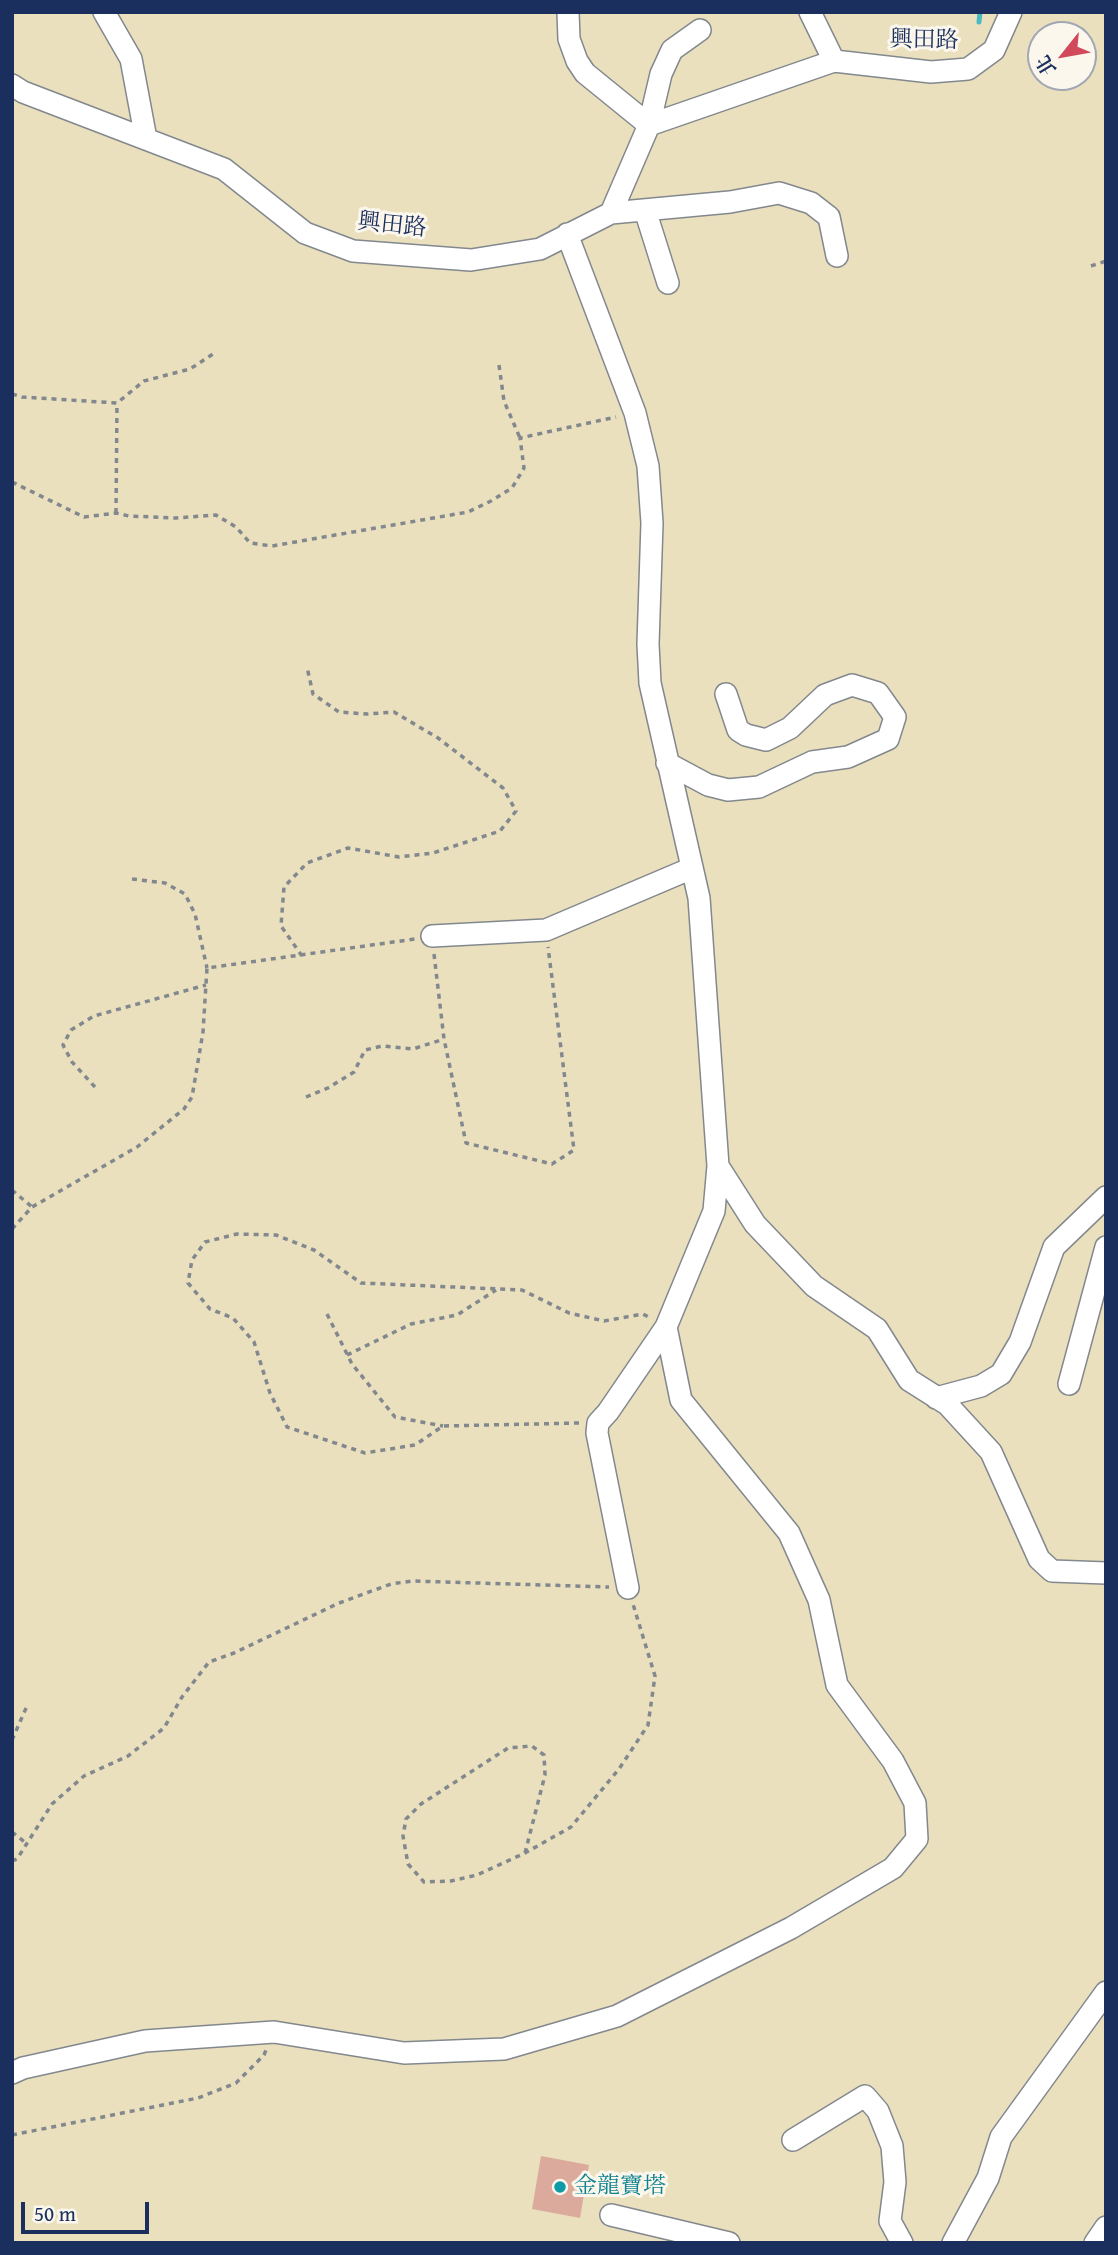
<!DOCTYPE html>
<html>
<head>
<meta charset="utf-8">
<style>
	body { margin:0 }
	#map { position:relative; width:1118px; height:2255px; overflow:hidden; background:#eae0bd; font-family:"Gentium Book Plus","Noto Serif TC",serif }
	canvas { display:block }
	.frame { position:absolute; inset:0; border:14px solid #1b2f5e; pointer-events:none }
	.north { position:absolute; left:1027px; top:21px; width:70px; height:70px; box-sizing:border-box; background:#fbf7ec; border:2px solid #a1a7b3; border-radius:50%; rotate:239deg; font-size:19px; font-weight:700; line-height:28px; text-align:center; color:#1b2f5e }
	.north::after { content:''; display:block; margin:auto; width:24px; height:32px; background:#d1495b; clip-path:polygon(50% 0,100% 100%,50% 72%,0 100%) }
	.scale { position:absolute; left:21px; top:2202px; width:128px; height:32px; box-sizing:border-box; border:4px solid #1b2f5e; border-top:0; padding-left:9px; font-size:21px; line-height:24px; white-space:nowrap; color:#1b2f5e; -webkit-text-stroke:5px #fbf7ec; paint-order:stroke }
</style>
</head>
<body>
<div id="map">
<canvas width="1118" height="2255"></canvas>
<div class="frame"></div>
<div class="north">北</div>
<div class="scale">50 m</div>
</div>
<script>
const context = document.querySelector('canvas').getContext('2d');
context.lineJoin = 'round';
function toPath(rows) {
  const path = new Path2D();
  for (const r of rows) {
    path.moveTo(r[0], r[1]);
    for (let i = 2; i < r.length; i += 2) path.lineTo(r[i], r[i + 1]);
  }
  return path;
}
function trace(path, color, width, dash) {
  context.strokeStyle = color;
  context.lineWidth = width;
  context.lineCap = dash ? 'butt' : 'round';
  context.setLineDash(dash || []);
  context.stroke(path);
}
function paint(path, color) {
  context.fillStyle = color;
  context.fill(path, 'evenodd');
}
function drawText(font, color, halo, rows, align = 'center') {
  context.font = font + ' "Gentium Book Plus","Noto Serif TC",serif';
  context.lineWidth = 6;
  context.setLineDash([]);
  context.textBaseline = 'middle';
  context.strokeStyle = halo;
  context.fillStyle = color;
  for (const [text, x, y, turn = 0] of rows) {
    context.save();
    context.translate(x, y);
    context.rotate((+turn || 0) * Math.PI / 180);
    context.textAlign = isNaN(turn) ? turn : align;
    if (halo) context.strokeText(text, 0, 0);
    context.fillText(text, 0, 0);
    context.restore();
  }
}
trace(toPath([
	[979,22,980,12]
]), '#4ab9c0', 5);
paint(toPath([
	[541,2156,589,2165,580,2218,532,2209]
]), '#dcaa9c');
const minor = toPath([
	[104,12,131,59,146,139],
	[568,12,569,39,577,61,585,73,649,125,611,213],
	[810,12,834,61],
	[12,85,23,92,224,169,305,233,353,251,471,260,540,249,611,213,730,202,779,193,811,203,829,217,837,256],
	[649,125,834,61,931,72,968,69,994,50,1011,12],
	[649,125,661,74,672,50,700,30],
	[645,210,668,283],
	[567,234,635,413,648,466,652,523,648,644,650,683,699,898,718,1166,714,1211,666,1327,608,1412,598,1423,597,1433,628,1588],
	[667,763,708,785,728,790,759,787,812,762,848,757,888,739,895,717,878,693,852,685,825,695,790,728,766,740,746,735,738,730,726,694],
	[432,936,546,930,692,868],
	[718,1166,755,1224,814,1286,877,1329,909,1380,947,1404,991,1452,1039,1559,1052,1571,1106,1573],
	[1069,1384,1106,1247],
	[936,1398,981,1386,1001,1374,1020,1342,1054,1247,1106,1197],
	[12,2073,23,2068,145,2041,274,2032,404,2053,504,2049,617,2016,791,1928,893,1868,917,1839,915,1803,893,1761,837,1685,819,1600,789,1533,681,1400,666,1327],
	[793,2140,865,2096,878,2111,892,2146,895,2182,890,2221,902,2243],
	[611,2215,729,2243],
	[953,2243,988,2178,1001,2137,1106,1992],
	[1095,2243,1106,2227]
]);
trace(minor, '#82888e', 24);
trace(toPath([
	[1091,266,1106,261],
	[499,365,504,401,520,438],
	[12,394,22,397,117,403,144,381,190,369,213,354],
	[12,482,84,517,116,513,129,516,176,518,216,515,236,527,250,543,272,546,468,512,491,501,512,488,524,468,520,438,616,417],
	[116,513,117,403],
	[132,879,165,883,185,894,195,914,207,968],
	[434,954,444,1039,466,1143,552,1164,574,1150,548,947],
	[302,956,281,926,284,887,307,863,348,848,399,857,433,853,500,831,516,811,503,788,438,738,394,712,367,714,339,712,313,694,307,667],
	[95,1087,72,1062,63,1045,71,1030,94,1016,206,985],
	[306,1097,328,1088,354,1072,365,1050,382,1046,413,1049,444,1039],
	[12,1190,32,1207],
	[12,1229,32,1207,137,1147,184,1109,192,1097,203,1032,207,968,415,939],
	[327,1314,352,1364,395,1417,443,1426],
	[347,1355,411,1324,457,1315,496,1290],
	[579,1423,443,1426,415,1445,365,1453,287,1427,270,1393,254,1342,233,1318,210,1309,188,1283,192,1260,205,1242,237,1234,276,1235,314,1250,361,1283,522,1290,569,1313,604,1321,643,1314,652,1319],
	[12,1740,27,1706],
	[12,1832,26,1843],
	[525,1853,545,1775,544,1755,532,1746,508,1748,421,1804,406,1819,403,1836,408,1864,424,1882,451,1881,477,1875,525,1853,571,1827,619,1769,648,1725,655,1676,633,1604],
	[12,1861,17,1859,52,1804,84,1776,128,1756,164,1728,182,1697,209,1662,234,1653,339,1603,391,1584,412,1581,609,1587],
	[12,2135,198,2098,236,2083,264,2055,266,2050]
]), '#82888e', 3.5, [5, 5]);
trace(minor, '#fff', 21);
for (const [x, y, r, color] of [
	[560,2187,7,"#0f9aa8"]
]) {
  const dot = new Path2D();
  dot.arc(x, y, r, 0, 2 * Math.PI);
  context.fillStyle = color;
  context.fill(dot);
  trace(dot, '#fbf7ec', 2.5);
}
drawText('23px', '#1b2f5e', '#fbf7ec', [
	["興田路",924,41,1],
	["興田路",392,226,6]
]);
drawText('23px', '#0d838f', '#fbf7ec', [
	["金龍寶塔",574,2187]
], 'left');
</script>
</body>
</html>
